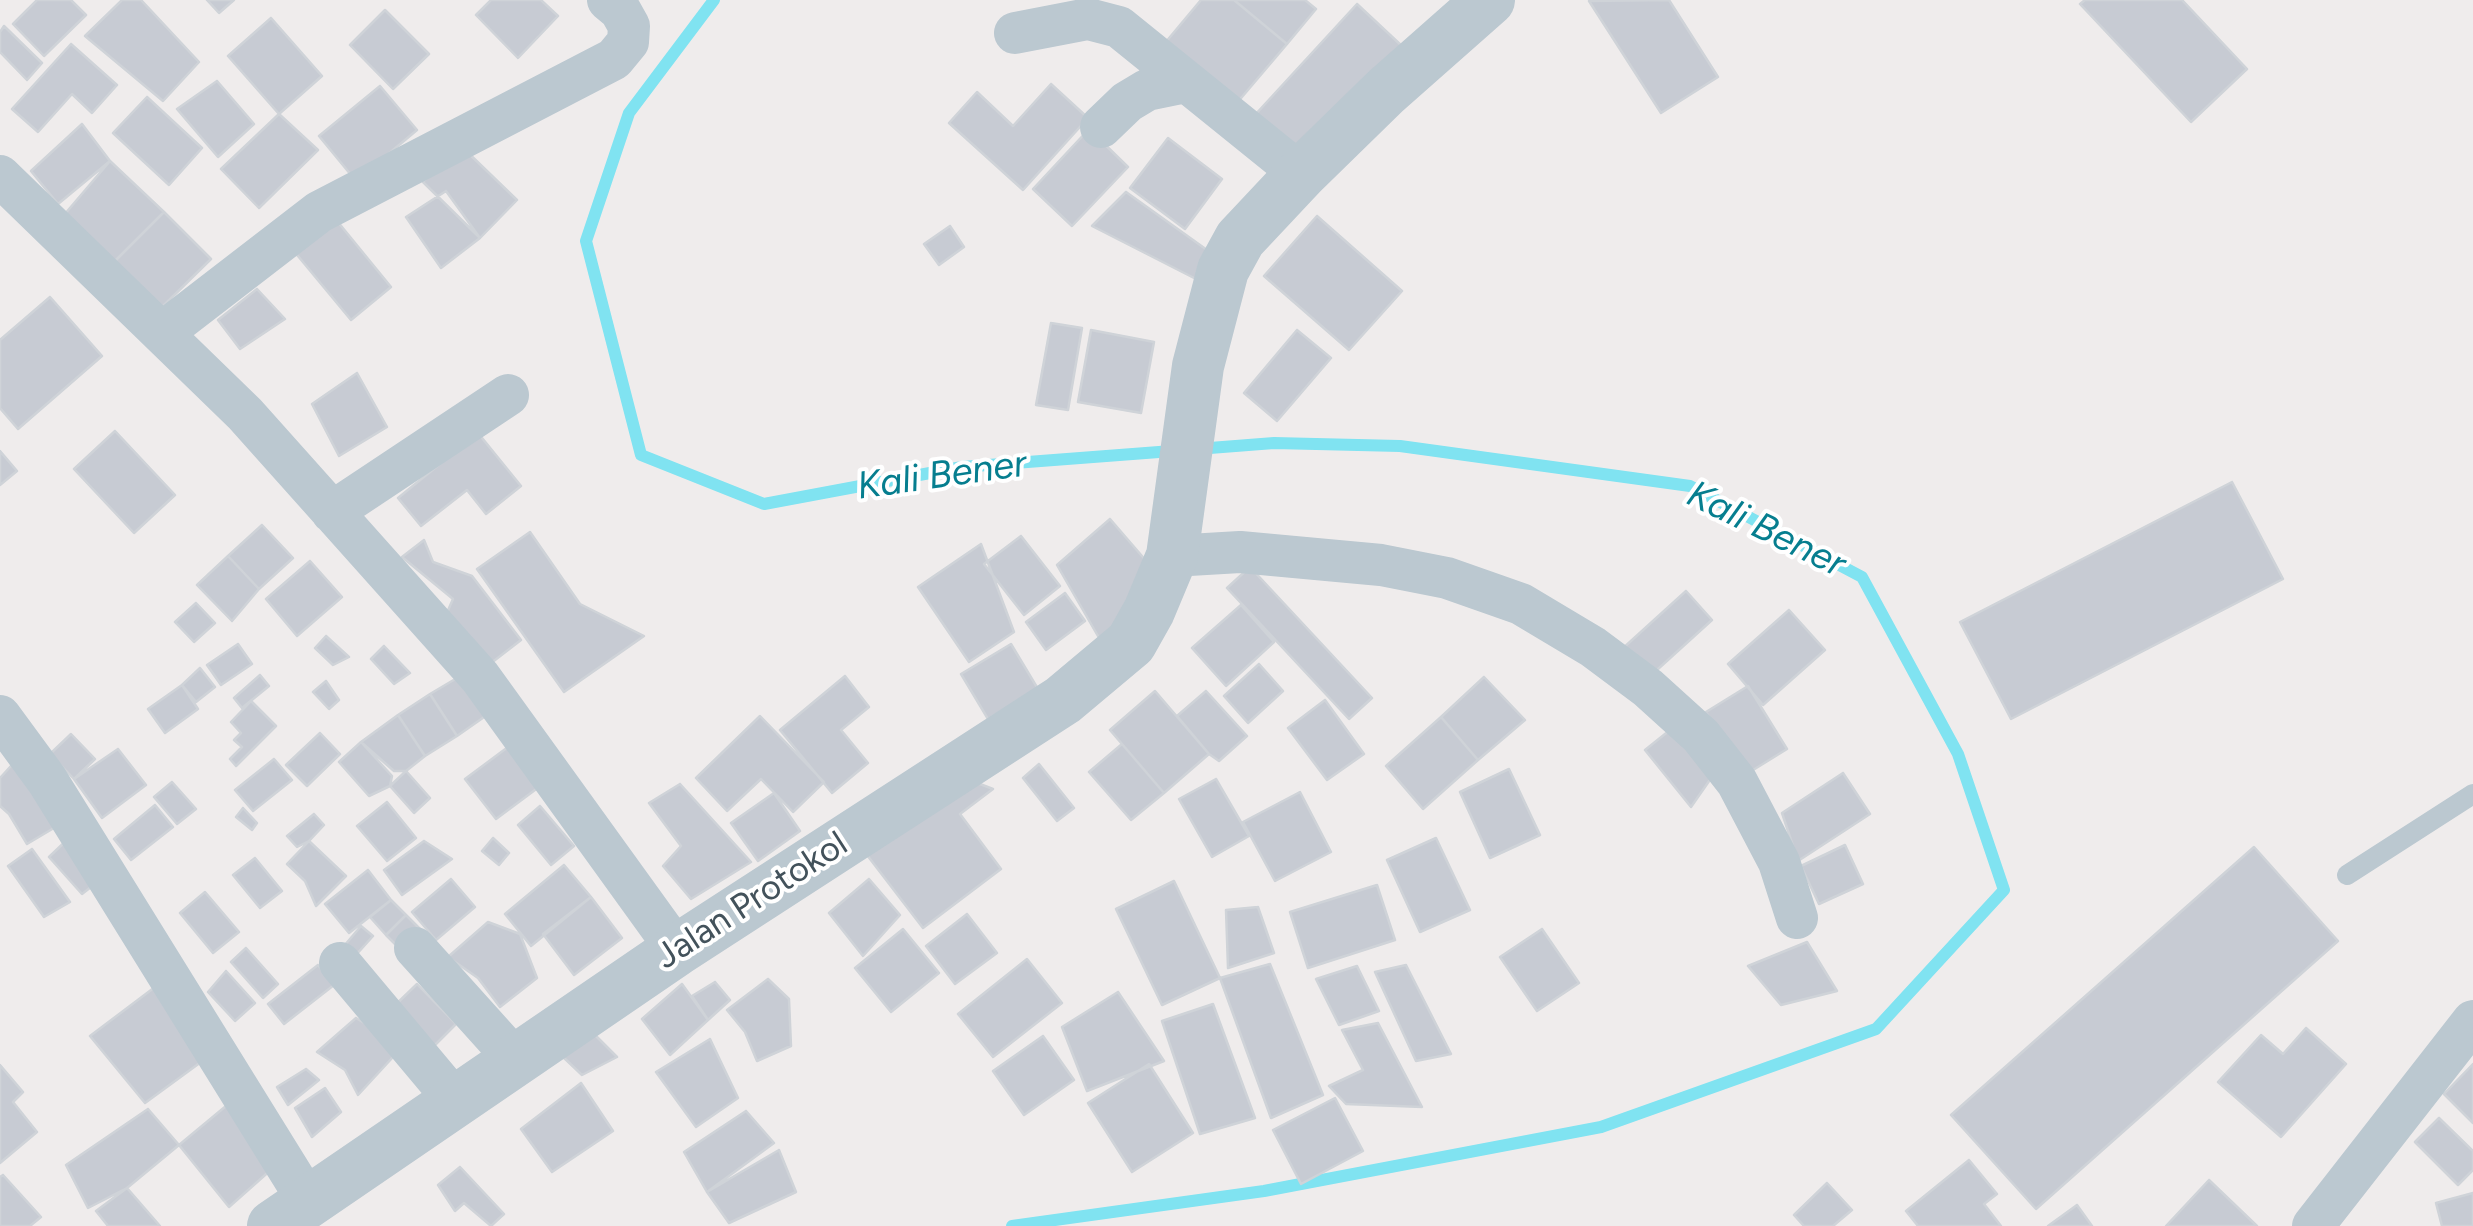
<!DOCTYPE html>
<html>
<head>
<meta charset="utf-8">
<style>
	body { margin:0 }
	canvas { display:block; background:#efecec }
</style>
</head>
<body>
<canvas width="2473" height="1226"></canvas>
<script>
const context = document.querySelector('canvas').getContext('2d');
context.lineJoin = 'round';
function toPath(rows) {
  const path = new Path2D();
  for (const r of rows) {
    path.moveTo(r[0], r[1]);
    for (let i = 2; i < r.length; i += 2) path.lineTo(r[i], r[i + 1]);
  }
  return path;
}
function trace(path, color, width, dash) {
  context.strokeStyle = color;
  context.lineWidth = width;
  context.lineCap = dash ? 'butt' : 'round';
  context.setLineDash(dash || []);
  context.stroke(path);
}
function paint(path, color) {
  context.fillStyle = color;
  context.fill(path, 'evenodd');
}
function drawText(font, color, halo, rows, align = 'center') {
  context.font = font + ' Figtree,sans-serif';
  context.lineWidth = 8;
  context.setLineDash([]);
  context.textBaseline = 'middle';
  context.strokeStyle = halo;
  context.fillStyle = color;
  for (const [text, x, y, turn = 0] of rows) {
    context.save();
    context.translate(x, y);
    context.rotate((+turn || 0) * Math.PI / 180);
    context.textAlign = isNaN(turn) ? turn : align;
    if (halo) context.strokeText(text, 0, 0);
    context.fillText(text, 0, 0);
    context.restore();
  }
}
trace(toPath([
	[714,0,629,113,586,241,641,455,764,504,962,467,1172,451],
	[1012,1226,1264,1191,1601,1127,1876,1029,2004,890,1958,754,1862,577,1690,486,1400,446,1274,443,1197,449]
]), '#80e3f1', 12);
const building = toPath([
	[37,0,71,0,86,15,44,56,13,24,37,0],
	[122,0,141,0,199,62,163,101,85,36,122,0],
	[207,0,234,0,219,13,207,0],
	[491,0,541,0,558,16,518,58,476,15,491,0],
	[1201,0,1234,0,1287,44,1236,104,1165,43,1201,0],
	[1234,0,1305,0,1316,9,1287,44,1234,0],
	[1669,0,1718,77,1661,113,1589,1,1669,0],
	[2085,0,2182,0,2247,69,2191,122,2080,4,2085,0],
	[1357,4,1403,47,1300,159,1254,116,1357,4],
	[385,10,429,54,393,89,350,45,385,10],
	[271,18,322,76,279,114,228,56,271,18],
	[4,26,42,63,27,80,0,52,0,32,4,26],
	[71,44,117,85,92,113,72,94,38,132,12,109,71,44],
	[217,81,254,124,218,157,177,109,217,81],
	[1051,84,1088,118,1023,190,949,123,977,92,1013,126,1051,84],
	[380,86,417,130,356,181,319,136,380,86],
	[147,97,202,148,169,185,113,133,147,97],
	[279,114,318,150,259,208,221,169,279,114],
	[82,124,110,161,58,204,31,171,82,124],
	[1089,129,1128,167,1072,226,1033,189,1089,129],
	[1168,138,1222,179,1185,229,1130,188,1168,138],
	[459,144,517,200,480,238,423,182,459,144],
	[110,161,164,212,115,261,64,215,110,161],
	[446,191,480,238,441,268,406,217,446,191],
	[1126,192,1214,255,1196,279,1092,226,1126,192],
	[164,212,211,259,161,308,115,261,164,212],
	[333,216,391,287,351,320,293,250,333,216],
	[1317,216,1402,291,1349,350,1264,276,1317,216],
	[950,226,964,247,939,265,924,244,950,226],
	[257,289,285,319,240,349,218,320,257,289],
	[50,297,102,356,18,429,0,408,0,340,50,297],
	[1051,323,1082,328,1068,410,1036,405,1051,323],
	[1091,330,1154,342,1141,413,1078,402,1091,330],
	[1297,330,1331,358,1277,421,1244,393,1297,330],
	[357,373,387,427,339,456,312,404,357,373],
	[115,431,175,495,134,533,74,469,115,431],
	[478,433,521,486,486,514,467,490,421,526,398,498,478,433],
	[0,451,17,471,0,485,0,451],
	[2232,482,2283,579,2011,719,1960,622,2232,482],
	[1110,519,1154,570,1102,643,1057,565,1110,519],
	[262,525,293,558,259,589,228,556,262,525],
	[530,532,580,604,644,636,564,692,477,569,530,532],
	[1021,536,1060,586,1024,615,984,564,1021,536],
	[424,540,433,562,472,576,521,640,486,667,446,615,453,599,402,557,424,540],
	[981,544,1014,632,969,662,918,587,981,544],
	[228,556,259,589,232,621,197,585,228,556],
	[310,561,342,597,297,636,266,599,310,561],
	[1250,567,1372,698,1349,719,1227,588,1250,567],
	[1686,591,1712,620,1647,679,1621,650,1686,591],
	[1065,593,1085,621,1046,650,1026,622,1065,593],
	[196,603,215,623,194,642,175,622,196,603],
	[1241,605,1274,642,1226,686,1192,648,1241,605],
	[1789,610,1825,650,1763,705,1728,664,1789,610],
	[326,636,349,657,333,665,315,648,326,636],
	[238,644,252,664,221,685,207,665,238,644],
	[1011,644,1038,689,988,719,961,674,1011,644],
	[384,646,410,673,394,684,371,659,384,646],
	[1259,664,1283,691,1248,723,1224,696,1259,664],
	[200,668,215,687,196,702,182,685,200,668],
	[260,675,269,686,242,708,234,698,260,675],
	[462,675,487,715,457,736,430,694,462,675],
	[845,676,869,707,841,730,868,763,832,793,780,730,845,676],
	[1484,677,1525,720,1478,760,1441,717,1484,677],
	[326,681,339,700,329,709,313,692,326,681],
	[182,685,198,709,165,733,148,709,182,685],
	[1748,686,1787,749,1745,775,1706,712,1748,686],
	[1155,691,1209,754,1164,793,1110,730,1155,691],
	[1206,691,1247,736,1219,761,1209,754,1177,716,1206,691],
	[430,694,457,736,425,756,398,715,430,694],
	[1325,700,1364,754,1327,780,1288,728,1325,700],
	[251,701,276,726,236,766,230,759,242,747,234,740,241,733,231,722,251,701],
	[398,715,425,756,406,771,394,771,361,742,398,715],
	[760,716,824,782,793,812,761,779,727,811,696,778,760,716],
	[1441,717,1478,760,1423,809,1386,766,1441,717],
	[1675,726,1714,774,1691,807,1645,750,1675,726],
	[320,733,340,754,307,786,286,765,320,733],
	[71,734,95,759,74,779,50,754,71,734],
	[361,742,392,776,390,786,369,796,339,762,361,742],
	[1122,744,1164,793,1131,820,1089,772,1122,744],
	[508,747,539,787,496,819,465,779,508,747],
	[118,749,146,785,102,818,74,779,118,749],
	[20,756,69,819,27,844,9,814,0,806,0,778,20,756],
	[274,759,292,780,253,811,235,790,274,759],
	[1039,764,1074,808,1057,821,1023,778,1039,764],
	[1509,769,1540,835,1490,858,1460,792,1509,769],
	[406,771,430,798,414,813,390,786,406,771],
	[1843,773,1870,814,1798,861,1782,813,1843,773],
	[967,779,993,789,960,814,1001,869,923,928,867,855,967,779],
	[1216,779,1249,836,1212,857,1179,799,1216,779],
	[172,782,196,809,177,824,154,797,172,782],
	[680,784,751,862,691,899,663,866,681,846,649,803,680,784],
	[1300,792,1331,852,1275,881,1243,822,1300,792],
	[774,793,800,831,758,861,731,823,774,793],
	[387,802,416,838,387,861,357,826,387,802],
	[155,805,173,827,131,860,114,839,155,805],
	[540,806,574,846,551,865,518,825,540,806],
	[243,808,257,823,252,830,236,817,243,808],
	[314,814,324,825,309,841,297,847,287,836,314,814],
	[70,837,104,877,82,894,49,857,70,837],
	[493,838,509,853,499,865,482,851,493,838],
	[1436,838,1470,910,1420,932,1387,860,1436,838],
	[309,841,346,876,316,906,305,881,287,864,309,841],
	[424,841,452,859,402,895,384,870,424,841],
	[1845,845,1863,884,1819,904,1801,866,1845,845],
	[2254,847,2338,941,2036,1209,1951,1115,2254,847],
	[32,849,70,902,44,917,8,866,32,849],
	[255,858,282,891,260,908,233,875,255,858],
	[564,865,591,897,531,946,505,914,564,865],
	[368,870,391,900,349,933,325,904,368,870],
	[451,879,475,907,436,940,412,912,451,879],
	[869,879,900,915,863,956,829,913,869,879],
	[1174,881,1220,978,1162,1005,1116,909,1174,881],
	[1377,885,1395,940,1308,968,1290,912,1377,885],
	[205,892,239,932,213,953,180,913,205,892],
	[591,897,622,938,574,975,543,934,591,897],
	[391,900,406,915,386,935,370,917,391,900],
	[1258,907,1274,953,1228,968,1226,910,1258,907],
	[967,914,997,953,955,984,926,946,967,914],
	[406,915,422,931,402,951,386,935,406,915],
	[488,922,520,934,537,978,500,1007,478,978,448,957,488,922],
	[361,926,373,936,355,956,344,946,361,926],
	[903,929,939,973,891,1012,855,968,903,929],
	[1542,929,1579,983,1537,1011,1500,957,1542,929],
	[1807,942,1837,991,1781,1005,1748,966,1807,942],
	[246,948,278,984,263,998,231,962,246,948],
	[1027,959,1062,1003,993,1057,958,1014,1027,959],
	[1270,964,1323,1095,1271,1118,1220,978,1270,964],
	[318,965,334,985,284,1024,268,1004,318,965],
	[1406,965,1451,1054,1416,1061,1375,972,1406,965],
	[1357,966,1379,1011,1339,1025,1316,979,1357,966],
	[226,971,255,1003,235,1021,208,992,226,971],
	[768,979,789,999,791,1046,757,1061,745,1032,727,1010,768,979],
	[715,982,730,1000,708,1020,692,996,715,982],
	[417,984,456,1024,427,1053,387,1013,417,984],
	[682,984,708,1020,670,1055,642,1019,682,984],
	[155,987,212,1054,145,1103,90,1036,155,987],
	[1118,992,1164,1061,1087,1091,1062,1027,1118,992],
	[1213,1004,1255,1118,1200,1134,1162,1021,1213,1004],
	[356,1018,381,1033,393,1057,358,1095,345,1070,317,1052,356,1018],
	[1378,1023,1422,1107,1346,1104,1329,1086,1363,1070,1342,1030,1378,1023],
	[2306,1028,2346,1064,2281,1137,2218,1082,2261,1035,2283,1054,2306,1028],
	[592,1032,617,1057,582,1075,562,1056,592,1032],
	[1043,1036,1074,1080,1024,1115,993,1071,1043,1036],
	[710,1039,738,1098,696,1127,656,1072,710,1039],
	[1149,1064,1193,1133,1132,1172,1088,1103,1149,1064],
	[2473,1064,2473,1123,2444,1094,2473,1064],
	[0,1065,23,1092,13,1102,37,1132,0,1163,0,1065],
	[306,1069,319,1080,288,1105,277,1087,306,1069],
	[581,1083,613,1131,552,1172,521,1129,581,1083],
	[325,1088,341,1112,312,1137,295,1108,325,1088],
	[238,1096,282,1160,229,1207,179,1145,238,1096],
	[1335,1098,1363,1151,1301,1184,1273,1130,1335,1098],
	[148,1109,179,1145,127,1188,88,1208,66,1165,148,1109],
	[746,1111,774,1143,707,1192,684,1152,746,1111],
	[2439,1118,2473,1151,2473,1170,2458,1185,2415,1142,2439,1118],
	[779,1150,796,1192,729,1223,707,1192,779,1150],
	[1969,1160,1997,1194,1984,1204,2001,1226,1918,1226,1906,1211,1969,1160],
	[460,1167,504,1214,491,1226,464,1203,455,1211,438,1185,460,1167],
	[3,1175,41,1217,30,1226,0,1226,0,1177,3,1175],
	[2209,1180,2257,1226,2166,1226,2209,1180],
	[1827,1183,1852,1210,1833,1226,1804,1226,1794,1215,1827,1183],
	[127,1188,160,1226,108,1226,96,1211,127,1188],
	[2473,1193,2473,1226,2442,1226,2436,1203,2473,1193],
	[2077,1205,2092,1226,2048,1226,2077,1205]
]);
paint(building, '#c7cbd3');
trace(building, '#cfd3d8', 2.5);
trace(toPath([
	[2347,875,2473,794]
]), '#bbc8d0', 20);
trace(toPath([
	[1015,33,1088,19,1119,27,1301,174],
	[1101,127,1127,102,1147,90,1186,82],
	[0,176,245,414,480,677,677,950],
	[162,333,319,212,614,59,628,42,629,26,620,10,608,0],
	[332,512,508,395],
	[1172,556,1240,552,1381,565,1447,578,1521,604,1593,647,1648,688,1701,736,1737,782,1779,862,1797,918],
	[0,716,47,780,308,1201],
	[415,948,514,1058],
	[340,963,454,1099],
	[2313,1226,2473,1021]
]), '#bbc8d0', 42);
trace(toPath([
	[273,1226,677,950,1063,700,1131,643,1149,611,1172,556,1198,366,1223,270,1240,239,1301,174,1386,91,1489,0]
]), '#bbc8d0', 52);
drawText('35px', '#43525b', '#fff', [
	["Jalan Protokol",752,901,-33]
]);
drawText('italic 38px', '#067e8f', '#fff', [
	["Kali Bener",942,476,-8],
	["Kali Bener",1766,530,26]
]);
</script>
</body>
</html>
